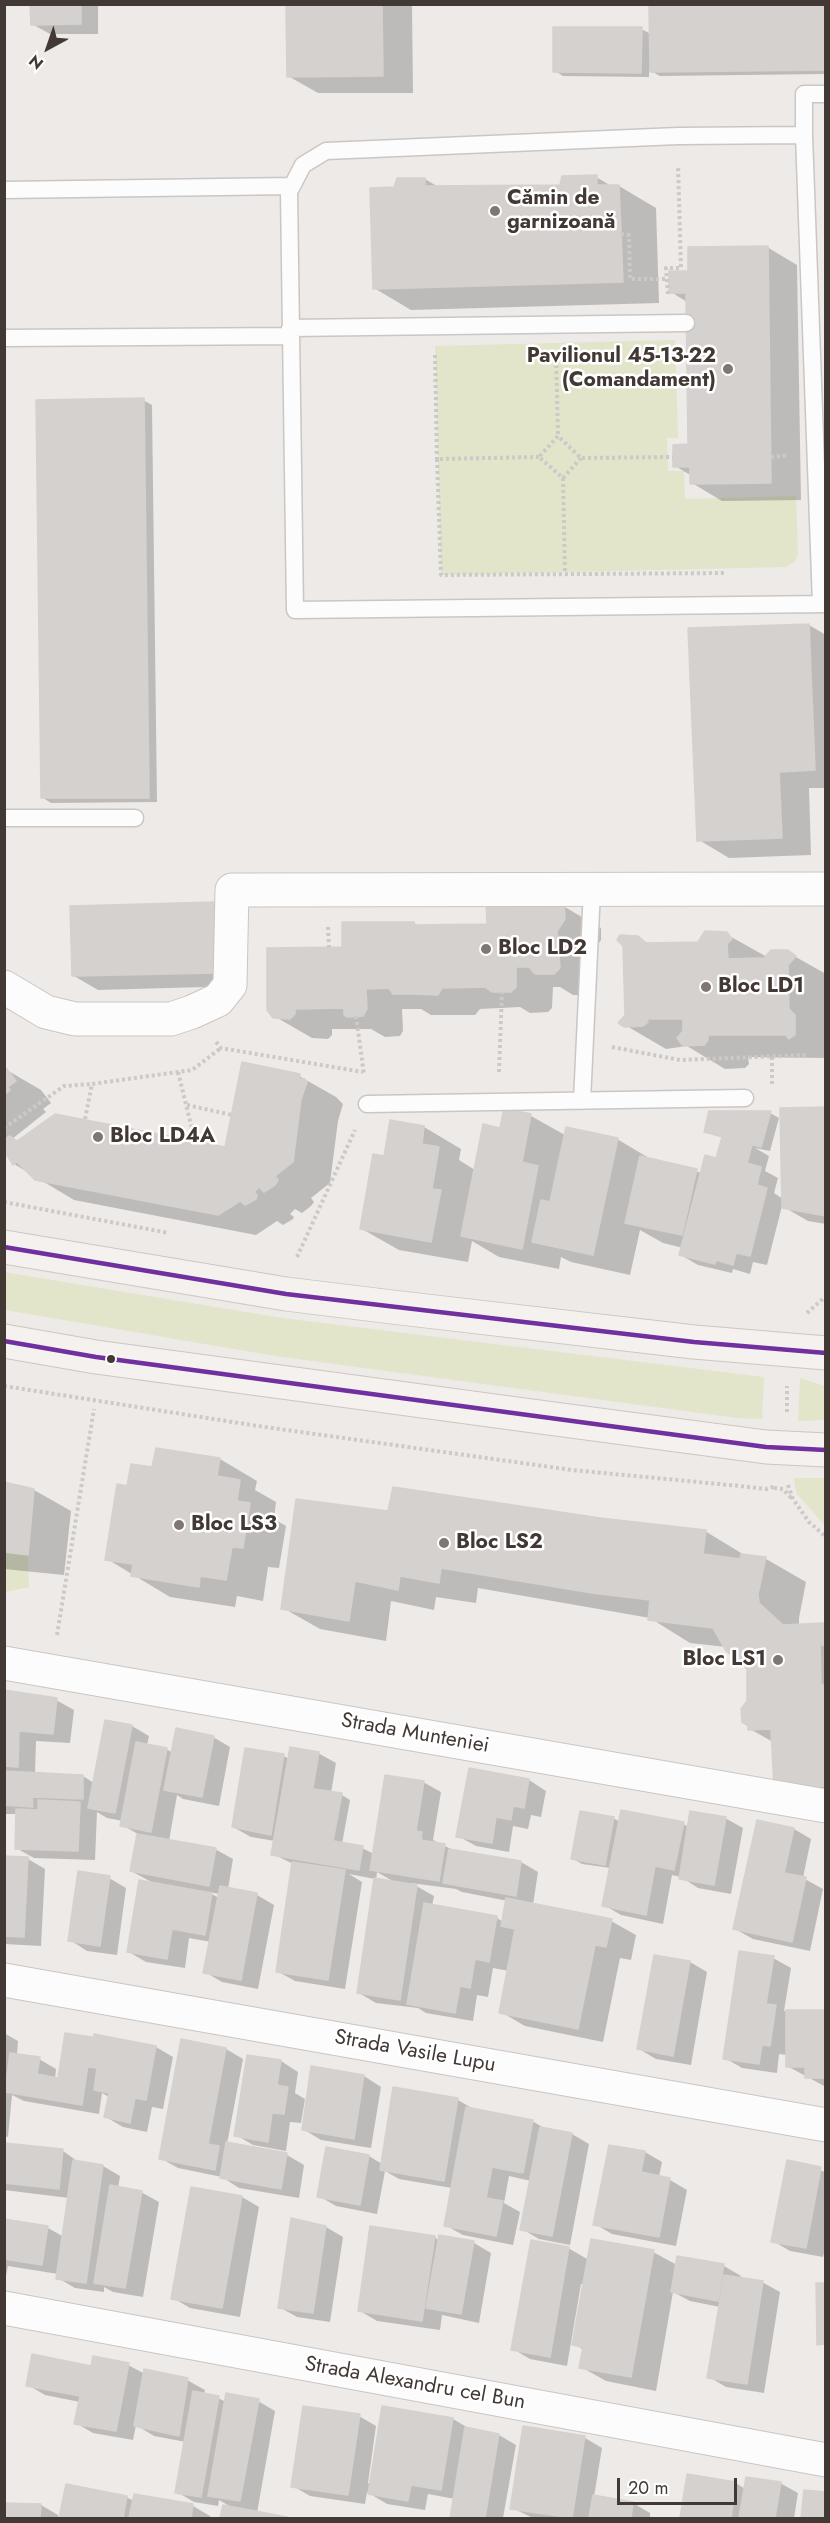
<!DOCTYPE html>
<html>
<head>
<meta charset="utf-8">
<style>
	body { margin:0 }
	#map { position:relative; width:830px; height:2523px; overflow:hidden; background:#edeae8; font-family:Jost,sans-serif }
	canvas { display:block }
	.frame { position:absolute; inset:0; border:6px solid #423935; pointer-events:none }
	.north { position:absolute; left:18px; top:18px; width:60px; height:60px; -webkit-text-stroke:4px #fff; paint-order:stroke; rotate:220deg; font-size:16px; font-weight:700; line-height:24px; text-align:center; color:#423935 }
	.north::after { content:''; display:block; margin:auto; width:21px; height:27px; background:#423935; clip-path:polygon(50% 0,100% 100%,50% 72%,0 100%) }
	.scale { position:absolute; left:617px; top:2478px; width:120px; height:27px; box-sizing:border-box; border:3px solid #423935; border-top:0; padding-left:8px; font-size:18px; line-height:21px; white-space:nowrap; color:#423935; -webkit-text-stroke:4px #fff; paint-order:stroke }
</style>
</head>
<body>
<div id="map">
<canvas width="830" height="2523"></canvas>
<div class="frame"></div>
<div class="north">N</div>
<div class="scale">20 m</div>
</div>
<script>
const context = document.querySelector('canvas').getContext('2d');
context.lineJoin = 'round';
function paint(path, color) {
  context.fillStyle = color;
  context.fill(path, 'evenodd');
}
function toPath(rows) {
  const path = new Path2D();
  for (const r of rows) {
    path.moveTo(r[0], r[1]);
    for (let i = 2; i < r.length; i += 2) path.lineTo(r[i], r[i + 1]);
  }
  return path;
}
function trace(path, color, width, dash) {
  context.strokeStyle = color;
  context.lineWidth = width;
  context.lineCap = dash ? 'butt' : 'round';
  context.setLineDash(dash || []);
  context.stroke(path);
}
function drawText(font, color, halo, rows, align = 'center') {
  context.font = font + ' Jost,sans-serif';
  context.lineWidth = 5;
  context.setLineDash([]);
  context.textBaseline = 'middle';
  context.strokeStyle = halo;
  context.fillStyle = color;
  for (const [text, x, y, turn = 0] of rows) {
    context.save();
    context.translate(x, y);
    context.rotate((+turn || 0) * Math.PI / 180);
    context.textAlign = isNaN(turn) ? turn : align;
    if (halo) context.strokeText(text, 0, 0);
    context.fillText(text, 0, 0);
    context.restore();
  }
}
paint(toPath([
	[675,340,678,438,667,438,668,471,684,471,685,499,796,496,798,555,794,562,786,567,441,575,435,346],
	[4,1272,282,1318,764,1377,762,1419,737,1418,275,1356,5,1310],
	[800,1378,825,1386,825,1420,798,1421],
	[794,1478,825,1478,825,1526,796,1493],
	[5,1552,28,1555,29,1587,5,1592]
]), '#e2e5ca');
paint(toPath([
	[32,4,98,4,98,34,50,34,32,24],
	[288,4,412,4,413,93,318,93,288,76],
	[826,4,826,74,660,76,649,70,649,77,563,76,555,71,641,29,651,34],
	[596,177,613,187,619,186,656,208,659,303,411,310,374,288,395,189,425,179,440,188,561,187],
	[767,247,797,265,801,500,722,501,692,483,692,476,675,466,690,446,687,302,671,292,690,273],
	[143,400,152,405,157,802,51,803,43,798],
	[809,625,826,635,826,788,809,788,811,855,729,858,699,840],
	[215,903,240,918,241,986,98,990,74,976],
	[563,906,601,928,601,940,593,952,597,989,591,995,573,995,560,987,553,987,552,1008,548,1012,530,1013,520,1007,480,1009,475,1015,431,1015,421,1009,402,1009,403,1031,400,1036,385,1037,371,1029,332,1029,332,1035,328,1039,312,1038,274,1016,343,949,414,923,420,927,489,925],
	[726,934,767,957,787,952,826,974,826,1058,748,1057,749,1064,745,1068,725,1069,687,1046,666,1049,625,1025,638,938,650,944,699,943],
	[5,1069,41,1090,51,1103,43,1109,46,1112,12,1139,17,1142,226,1149,299,1076,336,1097,343,1104,338,1121,330,1183,311,1198,314,1202,311,1206,302,1213,295,1209,290,1214,294,1217,293,1219,283,1225,277,1221,256,1235,74,1200,14,1164,4,1147],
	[826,1109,826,1224,808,1221,782,1206,767,1265,753,1262,750,1274,733,1269,732,1273,698,1265,681,1255,683,1248,663,1243,640,1230,630,1275,571,1262,561,1257,559,1269,499,1257,472,1241,468,1262,399,1250,362,1229,385,1158,391,1122,424,1127,461,1149,459,1160,475,1170,501,1129,505,1110,531,1116,565,1135,617,1139,654,1161,702,1173,718,1160,723,1138,705,1131,770,1113,779,1118,770,1151,755,1148,769,1156,765,1171,778,1178,774,1193,783,1199],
	[157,1450,220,1459,257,1481,255,1490,276,1502,274,1519,286,1526,279,1568,268,1567,263,1601,237,1596,235,1607,170,1597,107,1559,153,1469],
	[4,1484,34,1490,71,1511,64,1575,4,1569],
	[389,1513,602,1520,705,1531,746,1556,766,1559,806,1582,799,1618,799,1626,826,1626,826,1811,773,1742,750,1729,749,1668,726,1647,690,1643,650,1618,478,1588,476,1603,436,1597,434,1610,391,1601,386,1641,320,1629,283,1608],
	[4,1691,56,1700,74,1710,70,1743,36,1741,35,1774,83,1776,94,1783,132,1726,149,1736,147,1745,166,1749,173,1753,213,1737,230,1747,219,1806,183,1799,177,1795,169,1841,215,1849,233,1859,228,1889,257,1895,274,1905,258,1989,222,1982,205,1972,211,1942,189,1938,185,1968,146,1962,129,1952,155,1884,131,1871,138,1834,122,1825,123,1821,107,1818,97,1812,95,1860,34,1858,16,1848,18,1814,4,1814],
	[208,1892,220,1894,219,1898],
	[247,1749,284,1756,289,1759,318,1753,336,1763,331,1793,342,1795,350,1800,342,1844,362,1848,374,1854,423,1782,441,1792,433,1840,455,1851,521,1862,538,1872,533,1905,611,1921,636,1935,631,1960,620,1958,603,2042,525,2026,501,2012,509,1971,493,1968,488,1997,477,1995,473,2021,426,2013,418,2008,376,2003,359,1993,375,1879,349,1874,362,1882,345,1989,295,1981,277,1971,293,1864,273,1854,275,1841,251,1837,233,1827],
	[377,1872,396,1883,376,1880],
	[411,1883,456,1889,462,1892,508,1901,503,1922,497,1918,432,1906,434,1896],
	[471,1770,529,1780,546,1791,541,1817,531,1815,528,1829,513,1826,509,1852,476,1846,458,1836],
	[613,1818,620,1822,683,1824,689,1827,725,1818,743,1828,731,1894,698,1888,681,1877,672,1875,663,1924,621,1915,604,1905,611,1868,582,1864,573,1859],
	[758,1821,794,1829,811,1839,803,1878,823,1889,810,1951,753,1939,735,1929],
	[4,1857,28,1859,45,1869,41,1946,4,1944],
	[109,1878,126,1888,117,1955,87,1951,70,1940],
	[773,1958,791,1968,784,2011,826,2011,826,2087,787,2066,787,2055,779,2054,777,2073,742,2068,725,2058],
	[690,1962,707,1972,691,2065,656,2059,639,2049],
	[4,2033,18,2041,17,2055,39,2059,56,2069,55,2079,59,2080,92,2038,156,2047,173,2057,163,2109,152,2107,147,2132,123,2127,106,2117,109,2097,102,2093,99,2114,24,2101,12,2095,8,2137,4,2136],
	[226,2049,243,2059,227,2144,287,2155,304,2165,299,2198,239,2188,222,2177,178,2168,160,2158],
	[281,2061,298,2072,295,2093,305,2099,301,2123,290,2122,286,2151,253,2145,236,2135],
	[364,2076,381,2087,371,2148,321,2140,303,2129],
	[458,2100,475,2110,532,2121,546,2129,572,2134,589,2144,570,2245,539,2239,522,2229,531,2181,509,2176,504,2203,520,2212,513,2245,463,2235,445,2225,452,2188,399,2179,385,2171,377,2214,336,2206,319,2196,369,2156,382,2164],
	[4,2145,63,2151,80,2163,103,2166,120,2176,118,2188,141,2192,159,2202,143,2297,113,2292,104,2287,104,2292,75,2288,58,2278,58,2274,8,2266,6,2276,4,2276,4,2221,48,2228,64,2237,69,2198,4,2190],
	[645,2152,662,2162,659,2177,670,2180,687,2190,676,2246,612,2234,595,2224],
	[788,2162,826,2172,826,2246,823,2257,790,2251,773,2241],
	[242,2197,259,2207,240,2317,190,2308,173,2298],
	[326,2227,343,2237,330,2322,297,2317,279,2307],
	[434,2237,440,2241,440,2237,474,2243,491,2253,479,2323,442,2315,440,2330,377,2321,360,2311],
	[568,2248,589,2260,653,2252,677,2265,678,2257,724,2266,741,2276,741,2279,762,2282,780,2292,764,2393,726,2387,709,2377,720,2307,690,2301,673,2292,656,2391,606,2381,581,2367,584,2350,574,2344,584,2284,581,2284,567,2366,530,2359,513,2349],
	[128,2365,145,2374,187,2380,205,2390,204,2395,218,2398,226,2402,258,2401,275,2411,257,2513,287,2518,222,2518,224,2507,233,2508,219,2500,218,2506,194,2502,177,2492,186,2442,154,2436,136,2425,133,2440,93,2433,76,2423,80,2402,45,2395,28,2385,93,2368],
	[359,2416,376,2426,368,2483,371,2484,453,2419,470,2429,499,2435,516,2445,503,2518,451,2518,455,2499,428,2494,425,2510,387,2504,367,2492,365,2504,310,2496,293,2486],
	[525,2428,585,2438,602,2448,594,2497,633,2503,650,2513,650,2518,533,2518,512,2508],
	[688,2476,736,2483,745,2489,780,2483,798,2493,794,2518,682,2518],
	[67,2486,126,2497,134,2501,135,2496,193,2506,210,2516,210,2518,61,2518],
	[4,2504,41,2505,58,2515,58,2518,4,2518]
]), '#0003');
const building = toPath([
	[30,4,81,4,81,24,31,25,30,4],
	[286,4,382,4,383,76,287,77,286,4],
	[649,4,826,4,826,70,650,72,649,4],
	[553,27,642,27,641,73,553,72,553,27],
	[597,175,597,185,619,185,623,282,373,289,370,188,394,187,397,178,425,178,425,186,560,185,562,176,597,175],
	[768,246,771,483,690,484,690,467,673,467,673,445,688,444,686,293,669,293,669,271,688,271,688,247,768,246],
	[144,398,149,798,41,798,36,400,144,398],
	[809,624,815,770,779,772,782,838,697,841,688,628,809,624],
	[215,902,217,973,72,976,70,906,215,902],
	[486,902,564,905,565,919,557,931,560,968,554,974,535,974,529,967,516,967,516,987,511,992,492,992,485,987,442,988,438,995,414,994,414,925,487,924,486,902],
	[342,922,414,922,414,994,393,994,389,988,366,989,367,1009,363,1016,347,1017,344,1015,344,1008,295,1009,295,1014,290,1019,273,1018,267,1010,267,948,342,947,342,922],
	[705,931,727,932,732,939,727,944,728,959,764,958,771,950,788,950,796,956,788,965,789,1009,795,1015,795,1035,789,1039,786,1035,708,1035,708,1040,704,1045,683,1046,677,1038,683,1031,683,1019,647,1019,648,1022,643,1026,624,1027,618,1023,625,1015,623,946,617,940,620,935,638,936,646,943,698,942,705,931],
	[242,1062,300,1074,299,1079,305,1079,307,1082,301,1099,293,1162,275,1176,278,1180,275,1185,264,1192,259,1187,254,1192,257,1195,256,1199,245,1205,240,1201,218,1215,35,1180,17,1162,13,1165,4,1150,4,1139,10,1136,17,1141,55,1114,225,1147,242,1062],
	[5,1067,16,1081,8,1087,10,1090,4,1095,5,1067],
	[826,1107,826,1216,782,1208,780,1108,826,1107],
	[504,1108,531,1114,522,1162,538,1166,522,1249,461,1236,483,1124,500,1128,504,1108],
	[709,1111,771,1111,761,1147,704,1132,709,1111],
	[390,1120,424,1126,422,1144,439,1147,432,1189,441,1190,431,1242,360,1229,373,1154,384,1156,390,1120],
	[566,1127,618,1138,593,1255,532,1242,541,1200,550,1202,566,1127],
	[722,1137,752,1145,747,1163,761,1167,757,1185,767,1188,750,1256,736,1253,733,1265,716,1260,715,1264,679,1255,705,1155,716,1158,722,1137],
	[640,1156,697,1169,682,1235,625,1223,640,1156],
	[156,1448,220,1458,217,1476,240,1480,237,1501,250,1503,243,1548,232,1547,226,1580,200,1576,199,1587,131,1576,133,1564,105,1560,117,1484,127,1486,131,1464,152,1467,156,1448],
	[4,1482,34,1489,28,1555,4,1552,4,1482],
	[393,1487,600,1518,592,1593,441,1568,439,1583,400,1576,398,1590,355,1581,349,1621,281,1609,296,1499,388,1511,393,1487],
	[600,1518,706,1530,703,1554,740,1559,741,1554,766,1557,758,1594,759,1603,783,1625,824,1623,825,1645,820,1645,821,1685,826,1685,826,1786,774,1789,771,1729,748,1730,748,1726,742,1722,741,1709,747,1701,747,1669,726,1651,713,1628,648,1620,650,1600,592,1593,600,1518],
	[4,1690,57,1698,53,1734,19,1731,18,1767,4,1766,4,1690],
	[105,1720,132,1725,115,1813,88,1808,105,1720],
	[176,1728,214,1736,202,1797,164,1790,176,1728],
	[136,1742,167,1748,151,1832,120,1826,136,1742],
	[290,1747,319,1752,305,1836,363,1846,359,1870,271,1855,290,1747],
	[245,1748,284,1754,271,1835,232,1827,245,1748],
	[469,1768,529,1779,524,1808,513,1806,511,1820,496,1817,492,1843,456,1837,469,1768],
	[4,1771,83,1775,83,1799,32,1797,33,1807,4,1805,4,1771],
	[385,1775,424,1781,416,1831,422,1832,421,1840,445,1844,439,1881,370,1870,385,1775],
	[313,1789,342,1793,333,1841,305,1836,313,1789],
	[38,1800,80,1802,78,1851,15,1849,16,1809,38,1810,38,1800],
	[621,1810,684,1822,674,1870,655,1866,646,1915,602,1906,621,1810],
	[580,1811,614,1817,605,1865,571,1859,580,1811],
	[690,1811,726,1817,714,1885,679,1879,690,1811],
	[757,1820,794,1828,784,1873,806,1877,792,1942,733,1929,757,1820],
	[137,1834,216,1848,209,1886,130,1871,137,1834],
	[449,1849,521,1861,516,1896,443,1883,449,1849],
	[4,1856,28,1857,24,1937,4,1936,4,1856],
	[292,1862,345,1870,328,1980,276,1972,292,1862],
	[78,1871,110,1876,100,1946,68,1941,78,1871],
	[374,1878,417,1885,400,2000,357,1993,374,1878],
	[139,1880,212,1893,205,1935,172,1929,167,1959,127,1952,139,1880],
	[220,1886,257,1893,241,1980,203,1973,220,1886],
	[506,1898,612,1919,606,1947,595,1945,578,2029,499,2013,515,1929,501,1926,506,1898],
	[424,1903,497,1916,489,1962,475,1959,470,1988,460,1986,455,2013,407,2004,424,1903],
	[739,1951,774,1956,766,2004,776,2005,770,2046,762,2045,759,2064,723,2059,739,1951],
	[654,1955,690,1961,673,2056,637,2049,654,1955],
	[786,2010,826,2010,826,2078,805,2078,805,2067,786,2067,786,2010],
	[65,2033,92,2037,82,2105,5,2092,10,2053,40,2057,37,2074,58,2078,65,2033],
	[94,2034,156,2046,146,2100,135,2098,130,2123,104,2117,109,2093,94,2090,97,2068,88,2067,94,2034],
	[181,2039,226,2048,208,2144,219,2146,215,2170,159,2159,181,2039],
	[247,2055,281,2060,277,2085,288,2087,284,2114,272,2113,268,2142,234,2136,247,2055],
	[311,2066,364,2075,354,2139,302,2130,311,2066],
	[393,2087,458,2098,444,2181,380,2170,393,2087],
	[466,2107,533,2120,523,2173,492,2167,486,2198,503,2201,496,2236,444,2226,466,2107],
	[540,2127,572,2133,552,2236,520,2230,540,2127],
	[226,2142,287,2153,281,2189,220,2178,226,2142],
	[4,2143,63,2149,59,2189,4,2183,4,2143],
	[609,2145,645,2151,641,2172,670,2178,659,2237,593,2225,609,2145],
	[326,2147,369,2155,360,2205,317,2197,326,2147],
	[73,2160,103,2165,86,2283,56,2279,73,2160],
	[787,2160,821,2167,806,2248,771,2242,787,2160],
	[110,2185,142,2191,125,2288,94,2283,110,2185],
	[191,2187,242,2196,222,2308,171,2299,191,2187],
	[291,2218,326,2226,313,2313,278,2308,291,2218],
	[4,2219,48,2226,42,2265,4,2259,4,2219],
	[370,2226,435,2236,422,2321,358,2311,370,2226],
	[439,2235,474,2241,461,2314,426,2308,439,2235],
	[591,2239,654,2250,631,2377,579,2368,583,2347,572,2345,591,2239],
	[531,2240,569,2247,550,2357,511,2350,531,2240],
	[677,2256,724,2264,718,2301,671,2292,677,2256],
	[724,2275,763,2281,747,2384,707,2378,724,2275],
	[816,2283,826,2283,826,2344,817,2345,816,2283],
	[32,2354,91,2366,93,2356,129,2363,116,2431,74,2424,80,2396,26,2386,32,2354],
	[144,2369,188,2378,179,2436,134,2426,144,2369],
	[193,2391,219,2396,201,2497,175,2493,193,2391],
	[226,2393,259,2399,240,2501,208,2496,226,2393],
	[303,2406,360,2414,348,2495,291,2487,303,2406],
	[382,2406,453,2418,441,2490,411,2485,408,2501,368,2494,382,2406],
	[523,2426,585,2436,572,2518,510,2509,523,2426],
	[465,2427,499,2434,485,2518,450,2518,465,2427],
	[687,2474,736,2482,731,2518,680,2518,687,2474],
	[746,2477,781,2482,775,2518,739,2518,746,2477],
	[66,2484,127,2496,123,2518,59,2518,66,2484],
	[804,2490,826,2492,826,2518,801,2518,804,2490],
	[134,2494,193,2504,191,2518,129,2518,134,2494],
	[593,2495,633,2502,631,2518,589,2518,593,2495],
	[4,2503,41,2504,40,2518,4,2518,4,2503],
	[223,2505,287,2517,287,2518,220,2518,223,2505]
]);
paint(building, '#d5d1cf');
trace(building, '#d5d1ce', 1.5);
const service = toPath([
	[826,94,804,94,804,135,678,136,326,151,303,165,289,192,295,610,826,604],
	[804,135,821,604],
	[4,190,292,186],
	[290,328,686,323],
	[4,338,291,336],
	[4,818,135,818],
	[582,1101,592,890],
	[367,1104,745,1098]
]);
const minor = toPath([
	[4,987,46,1012,75,1019,171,1019,192,1012,218,1000,230,985,232,890,826,889],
	[4,1663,826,1806],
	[4,1980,826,2125],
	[4,2308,826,2460]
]);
const secondary = toPath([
	[4,1247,286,1294,392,1307,694,1342,826,1353],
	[4,1341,96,1357,525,1415,766,1447,826,1450]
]);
trace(service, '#cac6c4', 19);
trace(minor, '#cac6c4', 35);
trace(secondary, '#cdc6c1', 35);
trace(toPath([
	[621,234,629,235,630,279,667,279],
	[668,294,666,268,681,268,678,165],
	[556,353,558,436],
	[435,355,437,459],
	[539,457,437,459,441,575,726,573],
	[771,457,784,456,784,453],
	[581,458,563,478,539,457,558,436,581,458,673,457],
	[563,478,565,573],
	[328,927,329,947],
	[356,1016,364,1075],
	[216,1042,221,1048,363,1072],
	[612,1047,680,1060,808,1055],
	[772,1057,772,1086],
	[178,1072,195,1141],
	[499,1072,502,992],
	[187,1105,232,1115],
	[85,1119,92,1084,192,1070,221,1048],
	[4,1128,64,1086,92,1084],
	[4,1202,169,1233],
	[297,1257,355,1130],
	[807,1313,826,1296],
	[4,1386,258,1426,572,1470,740,1486,766,1489,776,1486],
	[787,1412,787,1386],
	[788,1485,793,1499,809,1522,826,1537],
	[774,1488,783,1489,792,1499],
	[57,1635,94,1409]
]), '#ccc9c6', 4, [3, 3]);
trace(service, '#fcfcfc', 16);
trace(minor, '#fcfcfc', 33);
trace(secondary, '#f5f1ee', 33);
trace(toPath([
	[4,1247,286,1294,694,1342,826,1353],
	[4,1341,96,1357,766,1447,826,1450]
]), '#7030a0', 4.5);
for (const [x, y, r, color] of [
	[495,211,6,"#7e7774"],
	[728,369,6,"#7e7774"],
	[486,949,6,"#7e7774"],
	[706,987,6,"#7e7774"],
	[98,1137,6,"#7e7774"],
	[111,1359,5,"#423935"],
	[179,1525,6,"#7e7774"],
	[444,1543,6,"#7e7774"],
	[778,1660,6,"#7e7774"]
]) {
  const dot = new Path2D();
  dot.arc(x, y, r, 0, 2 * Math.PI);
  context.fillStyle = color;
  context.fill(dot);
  trace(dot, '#fff', 2);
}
drawText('bold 21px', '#423935', '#fff', [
	["Cămin de",507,199],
	["garnizoană",507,223],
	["Pavilionul 45-13-22",716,357,"right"],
	["(Comandament)",716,381,"right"],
	["Bloc LD2",498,949],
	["Bloc LD1",718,987],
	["Bloc LD4A",110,1137],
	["Bloc LS3",191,1525],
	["Bloc LS2",456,1543],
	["Bloc LS1",766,1660,"right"]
], 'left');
drawText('21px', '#423935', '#fff', [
	["Strada Munteniei",415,1734,10],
	["Strada Vasile Lupu",415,2052,10],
	["Strada Alexandru cel Bun",415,2384,10]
]);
</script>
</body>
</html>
